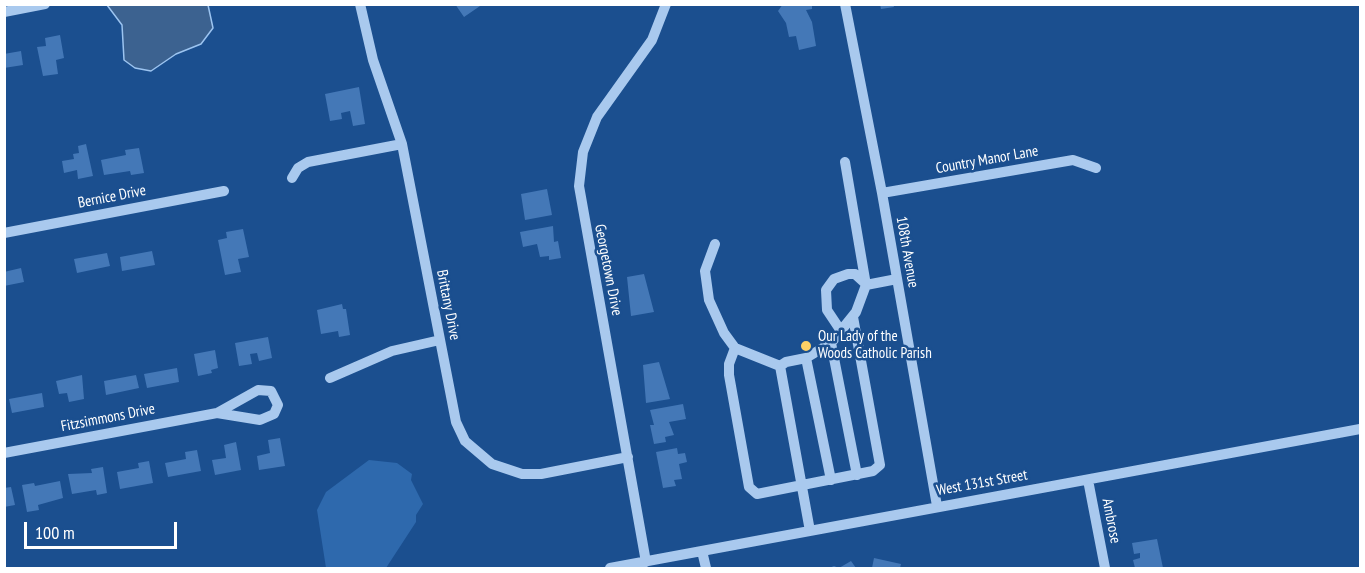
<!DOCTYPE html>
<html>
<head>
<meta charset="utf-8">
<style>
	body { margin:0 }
	#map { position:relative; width:1365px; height:573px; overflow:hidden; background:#1b4f8f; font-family:"PT Sans Narrow",sans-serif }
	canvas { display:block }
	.frame { position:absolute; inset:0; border:6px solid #fff; pointer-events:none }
	.scale { position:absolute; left:24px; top:522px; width:153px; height:27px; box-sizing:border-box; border:3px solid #fff; border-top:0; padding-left:8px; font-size:18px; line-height:21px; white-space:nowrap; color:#fff; -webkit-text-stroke:4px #1b4f8f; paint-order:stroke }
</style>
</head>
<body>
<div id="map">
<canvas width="1365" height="573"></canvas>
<div class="frame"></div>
<div class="scale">100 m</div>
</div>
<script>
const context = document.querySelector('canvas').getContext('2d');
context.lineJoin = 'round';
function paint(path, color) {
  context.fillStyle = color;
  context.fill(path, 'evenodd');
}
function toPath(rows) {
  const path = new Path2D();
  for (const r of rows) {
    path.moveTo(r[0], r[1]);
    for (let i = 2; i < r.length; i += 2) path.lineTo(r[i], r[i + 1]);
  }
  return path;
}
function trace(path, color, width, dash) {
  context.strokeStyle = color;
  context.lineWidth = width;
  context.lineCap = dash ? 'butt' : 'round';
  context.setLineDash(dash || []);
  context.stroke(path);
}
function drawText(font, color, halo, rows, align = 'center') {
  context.font = font + ' "PT Sans Narrow",sans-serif';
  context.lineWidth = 5;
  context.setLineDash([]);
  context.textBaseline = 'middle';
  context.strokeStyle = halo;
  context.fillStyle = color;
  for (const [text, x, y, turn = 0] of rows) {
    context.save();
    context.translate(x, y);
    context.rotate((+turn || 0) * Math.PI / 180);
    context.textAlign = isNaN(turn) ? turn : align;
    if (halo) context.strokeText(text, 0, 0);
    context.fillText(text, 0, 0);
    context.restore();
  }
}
paint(toPath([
	[369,460,397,463,412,474,411,480,423,504,416,515,416,522,386,568,326,568,317,510,326,492]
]), '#2e69ad');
const water = toPath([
	[107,5,208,5,213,28,201,44,176,54,151,71,135,68,124,60,122,25,107,5]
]);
paint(water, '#3c6290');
trace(water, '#9cc4f0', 1.5);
paint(toPath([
	[455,4,483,4,464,17],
	[783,4,812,4,812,9,806,10,812,22,816,46,799,50,796,36,789,37,786,23,778,11],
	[880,4,893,4,894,7,881,9],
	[60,35,64,58,56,60,58,74,43,76,37,47,46,46,45,38],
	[21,51,23,65,4,68,4,54],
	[359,87,365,124,353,126,350,111,341,113,342,119,330,121,325,94],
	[86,144,93,176,78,179,77,170,64,173,62,161,74,159,73,154,79,153,78,146],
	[139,148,144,173,131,175,130,171,104,175,101,160,126,155,125,150],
	[547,189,552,215,525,220,521,194],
	[553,226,554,242,558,241,561,258,549,260,549,256,540,257,537,244,523,247,520,232],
	[243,229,249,257,238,259,241,272,225,275,218,240,227,238,226,232],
	[152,251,155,265,122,271,120,257],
	[107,253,110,266,77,273,74,259],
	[21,268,24,282,4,286,4,272],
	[644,274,654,312,631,316,627,277],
	[342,304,343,309,346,309,350,335,339,337,338,331,321,334,317,310],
	[268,337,272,358,259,361,257,353,250,354,252,364,239,366,235,343],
	[215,350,218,368,211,370,212,373,198,376,194,354],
	[659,362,670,399,646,403,643,365],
	[177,368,179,382,147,388,144,374],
	[82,375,84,399,69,402,67,393,59,394,56,381],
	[136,375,139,388,106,395,104,381],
	[42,393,44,407,12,413,9,399],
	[683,404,686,419,669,422,674,435,665,437,666,442,654,444,650,425,654,425,650,410],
	[280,438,285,466,259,470,257,456,270,453,268,440],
	[236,442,241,470,215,475,212,460,226,458,224,445],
	[677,448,678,454,685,453,687,462,679,464,682,479,674,480,676,486,663,488,656,452],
	[197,450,201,471,168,477,165,463,186,459,185,452],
	[149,461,153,483,120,489,117,472,139,468,138,463],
	[103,467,107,493,97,495,96,490,72,494,68,474,92,473,91,469],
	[60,481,63,498,38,505,39,510,27,512,22,485,34,483,35,486],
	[11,487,15,505,4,507,4,488],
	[1157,539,1163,568,1135,568,1133,560,1140,558,1140,553,1134,554,1132,543],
	[874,558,901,564,900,568,872,568],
	[851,561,856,568,829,568,834,566,839,568]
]), '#4478b7');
trace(toPath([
	[360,4,373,60,402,144,456,422,465,441,492,464,522,474,541,474,628,457],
	[845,4,882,193,937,506],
	[4,12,45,4],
	[845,162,866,285],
	[292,178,298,168,308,162,402,144],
	[882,193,1073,160,1096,168],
	[4,233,224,191],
	[715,244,705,271,709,300,724,333,735,348,780,366],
	[841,331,827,310,826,290,834,279,848,274,855,274,866,284],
	[831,343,857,475],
	[735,348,729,364,729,375,749,487,757,494,873,471,880,465,853,317],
	[806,358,831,480],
	[330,378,392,351,440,340],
	[4,453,217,413,258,390,271,391,278,405,274,414,260,420,217,413],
	[1088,480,1105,568],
	[810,531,780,366,786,362,806,358,831,343,856,312,866,285,897,279],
	[702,551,706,568],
	[646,562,579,186,583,152,597,117,652,40,666,4],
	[610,568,1360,429]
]), '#a9c9ee', 10);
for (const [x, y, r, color] of [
	[806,346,6,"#ffd166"]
]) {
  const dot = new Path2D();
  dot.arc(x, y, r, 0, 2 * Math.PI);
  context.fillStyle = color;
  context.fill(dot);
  trace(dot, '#1b4f8f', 2);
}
drawText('15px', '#fff', '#1b4f8f', [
	["Country Manor Lane",987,160,-10],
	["Bernice Drive",112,197,-11],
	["108th Avenue",907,252,80],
	["Georgetown Drive",608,270,79],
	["Brittany Drive",448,305,79],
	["Fitzsimmons Drive",108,418,-11],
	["West 131st Street",982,483,-10],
	["Ambrose",1111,521,79]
]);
drawText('15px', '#fff', '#1b4f8f', [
	["Our Lady of the",818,337],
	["Woods Catholic Parish",818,354]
], 'left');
</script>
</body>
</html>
